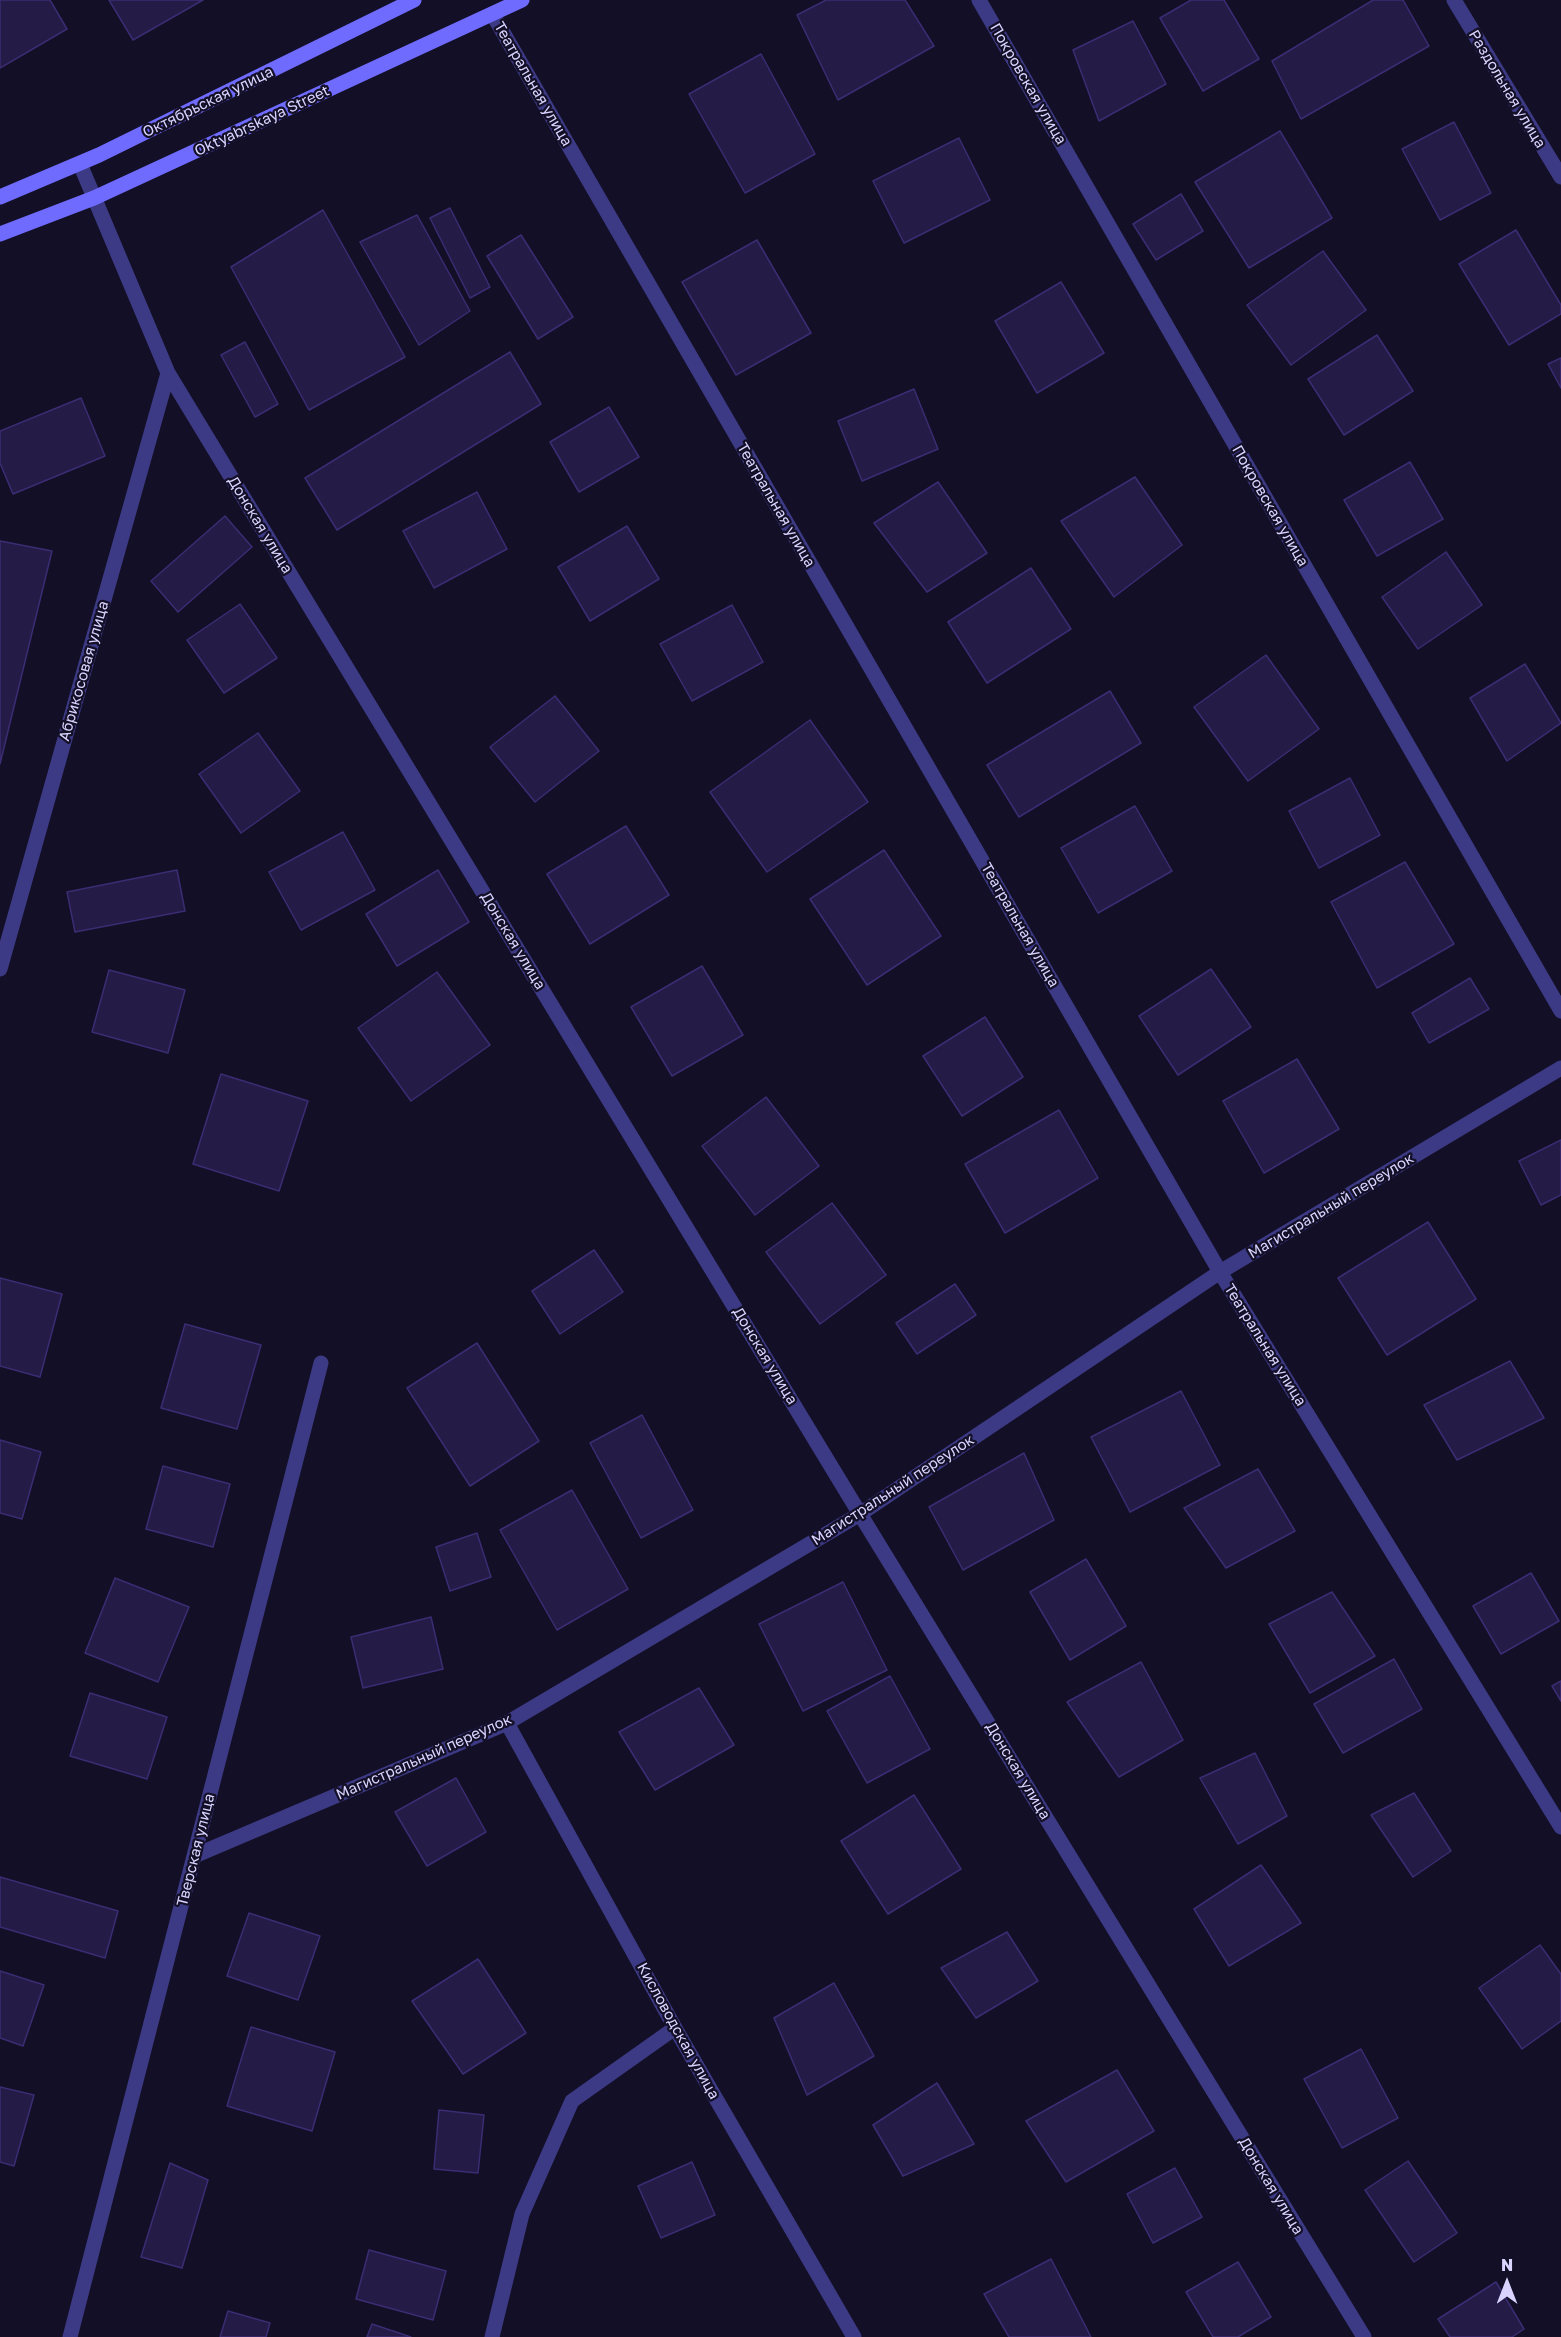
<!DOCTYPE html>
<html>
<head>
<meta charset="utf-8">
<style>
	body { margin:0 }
	#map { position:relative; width:1561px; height:2337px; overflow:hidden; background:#130f26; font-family:"Golos Text",sans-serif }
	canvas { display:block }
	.north { position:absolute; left:1477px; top:2253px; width:60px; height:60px; -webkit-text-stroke:4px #130f26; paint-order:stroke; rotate:0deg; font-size:16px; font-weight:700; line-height:24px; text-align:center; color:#d9d4ff }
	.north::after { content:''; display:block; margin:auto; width:21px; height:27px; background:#d9d4ff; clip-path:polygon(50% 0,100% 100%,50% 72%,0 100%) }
</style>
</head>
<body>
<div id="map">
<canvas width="1561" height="2337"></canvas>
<div class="north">N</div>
</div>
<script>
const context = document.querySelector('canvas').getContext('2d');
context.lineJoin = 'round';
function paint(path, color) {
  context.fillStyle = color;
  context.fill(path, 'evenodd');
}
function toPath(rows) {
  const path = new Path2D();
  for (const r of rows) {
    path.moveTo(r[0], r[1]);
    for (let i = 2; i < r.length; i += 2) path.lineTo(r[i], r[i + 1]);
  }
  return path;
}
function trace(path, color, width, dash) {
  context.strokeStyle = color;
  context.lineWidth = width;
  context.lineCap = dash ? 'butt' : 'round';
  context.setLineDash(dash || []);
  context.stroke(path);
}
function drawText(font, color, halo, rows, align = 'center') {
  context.font = font + ' "Golos Text",sans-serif';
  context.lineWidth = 4.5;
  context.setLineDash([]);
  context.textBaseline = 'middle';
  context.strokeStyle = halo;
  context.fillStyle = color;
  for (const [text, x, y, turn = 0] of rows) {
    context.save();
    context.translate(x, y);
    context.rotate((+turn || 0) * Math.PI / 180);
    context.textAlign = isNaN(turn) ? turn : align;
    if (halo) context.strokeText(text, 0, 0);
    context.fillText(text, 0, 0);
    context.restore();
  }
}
const building = toPath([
	[0,0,50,0,67,29,0,68,0,0],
	[109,0,203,0,133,40,109,0],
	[826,0,905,0,934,46,838,100,797,15,826,0],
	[1191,0,1224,0,1259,59,1203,91,1160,18,1191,0],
	[1373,0,1403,0,1429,46,1301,119,1272,61,1373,0],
	[1133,21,1166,84,1099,121,1073,50,1133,21],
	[761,54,815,154,745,193,689,94,761,54],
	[1454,122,1491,193,1440,220,1402,149,1454,122],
	[1280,131,1332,218,1249,268,1195,182,1280,131],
	[959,138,990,200,904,243,873,181,959,138],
	[1181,194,1203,231,1156,260,1133,224,1181,194],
	[450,208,490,287,470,298,430,218,450,208],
	[323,210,405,357,309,410,231,267,323,210],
	[417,215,470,311,419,345,360,242,417,215],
	[1516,230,1561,305,1561,314,1509,345,1459,264,1516,230],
	[521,235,573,317,538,339,487,256,521,235],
	[757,240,811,333,736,375,682,282,757,240],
	[1323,251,1366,310,1291,365,1247,305,1323,251],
	[1061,282,1104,353,1037,393,995,321,1061,282],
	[1377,335,1413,391,1344,435,1308,379,1377,335],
	[245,342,278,404,255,417,221,355,245,342],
	[510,352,541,404,337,530,305,478,510,352],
	[1561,358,1561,388,1548,364,1561,358],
	[914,389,938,449,862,481,838,421,914,389],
	[81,398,105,456,13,494,0,463,0,431,81,398],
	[609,407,639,457,579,492,550,442,609,407],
	[1410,462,1443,519,1377,556,1344,500,1410,462],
	[1135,477,1182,545,1114,597,1061,521,1135,477],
	[938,482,987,553,927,592,874,523,938,482],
	[477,492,507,549,434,588,403,531,477,492],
	[225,516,252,547,178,612,151,581,225,516],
	[627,526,659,579,590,621,558,567,627,526],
	[0,541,52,551,0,764,0,541],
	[1446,552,1482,605,1418,649,1382,597,1446,552],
	[1031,568,1071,629,987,683,948,622,1031,568],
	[240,604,277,658,224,693,187,640,240,604],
	[732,605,763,662,692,701,660,644,732,605],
	[1266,655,1319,729,1248,781,1194,707,1266,655],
	[1525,664,1561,723,1507,761,1470,698,1525,664],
	[1110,691,1141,743,1019,817,987,765,1110,691],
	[555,696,599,751,535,802,490,747,555,696],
	[810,720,868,802,767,872,710,792,810,720],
	[258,733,300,791,241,833,199,774,258,733],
	[1350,778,1380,835,1319,868,1289,811,1350,778],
	[1135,806,1172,871,1098,913,1061,848,1135,806],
	[626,826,669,895,590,944,547,874,626,826],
	[343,832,375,890,301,930,269,872,343,832],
	[884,850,941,936,867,985,810,899,884,850],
	[1405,862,1454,944,1377,988,1331,902,1405,862],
	[177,870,185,911,75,932,67,892,177,870],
	[438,870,469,922,397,966,366,914,438,870],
	[702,966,743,1035,672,1076,631,1007,702,966],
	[1211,969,1251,1027,1178,1075,1139,1016,1211,969],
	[109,970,185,990,168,1053,92,1032,109,970],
	[437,972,490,1045,411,1101,358,1028,437,972],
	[1470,978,1489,1009,1429,1043,1412,1013,1470,978],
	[985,1017,1023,1077,962,1116,923,1056,985,1017],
	[1297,1059,1339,1129,1264,1173,1223,1101,1297,1059],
	[221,1074,308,1101,279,1191,193,1164,221,1074],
	[766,1097,819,1166,755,1215,702,1146,766,1097],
	[1059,1110,1098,1178,1005,1233,965,1164,1059,1110],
	[1561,1140,1561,1195,1541,1205,1519,1161,1561,1140],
	[832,1203,886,1275,820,1324,766,1252,832,1203],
	[1428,1222,1476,1299,1387,1355,1338,1278,1428,1222],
	[594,1250,623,1292,560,1334,532,1291,594,1250],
	[0,1278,62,1294,40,1377,0,1366,0,1278],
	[955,1284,976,1315,917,1354,896,1323,955,1284],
	[185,1324,261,1345,237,1429,161,1408,185,1324],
	[477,1343,539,1441,470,1486,407,1388,477,1343],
	[1510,1361,1544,1418,1457,1460,1424,1405,1510,1361],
	[1181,1391,1220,1465,1130,1512,1091,1437,1181,1391],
	[642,1415,693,1510,641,1538,590,1443,642,1415],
	[0,1440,41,1452,22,1519,0,1513,0,1440],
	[1024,1453,1054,1520,963,1570,929,1507,1024,1453],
	[163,1466,230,1484,213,1547,146,1529,163,1466],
	[1258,1469,1295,1531,1226,1568,1184,1508,1258,1469],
	[572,1490,628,1589,557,1630,500,1530,572,1490],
	[477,1533,491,1577,450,1591,436,1547,477,1533],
	[1086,1559,1126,1626,1070,1660,1030,1592,1086,1559],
	[1531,1573,1559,1621,1501,1654,1473,1606,1531,1573],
	[115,1578,189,1607,158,1682,85,1653,115,1578],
	[843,1582,887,1670,803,1711,759,1624,843,1582],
	[1332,1592,1375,1656,1310,1693,1269,1624,1332,1592],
	[431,1617,443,1669,363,1688,351,1637,431,1617],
	[1394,1659,1422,1709,1343,1753,1314,1704,1394,1659],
	[1141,1662,1183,1740,1119,1777,1067,1702,1141,1662],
	[890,1676,930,1749,867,1783,827,1711,890,1676],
	[1561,1681,1561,1701,1552,1686,1561,1681],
	[699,1688,734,1745,655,1790,619,1732,699,1688],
	[90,1693,167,1717,147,1779,70,1756,90,1693],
	[1255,1753,1287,1816,1238,1844,1200,1778,1255,1753],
	[456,1778,486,1832,427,1866,395,1812,456,1778],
	[1414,1793,1451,1851,1413,1877,1371,1815,1414,1793],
	[914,1795,961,1869,888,1914,841,1841,914,1795],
	[1261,1865,1301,1923,1229,1966,1194,1909,1261,1865],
	[0,1877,118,1911,105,1958,0,1927,0,1877],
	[249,1913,320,1936,298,2000,227,1976,249,1913],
	[1007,1932,1038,1981,976,2018,941,1968,1007,1932],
	[1540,1945,1561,1974,1561,2021,1522,2049,1479,1988,1540,1945],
	[478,1959,526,2033,463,2074,412,2001,478,1959],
	[0,1971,44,1985,23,2046,0,2038,0,1971],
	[834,1983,874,2056,807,2095,774,2018,834,1983],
	[251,2027,335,2052,312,2131,227,2106,251,2027],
	[1361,2049,1398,2118,1342,2148,1304,2079,1361,2049],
	[1117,2070,1154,2131,1066,2182,1026,2121,1117,2070],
	[937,2083,974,2144,903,2176,873,2125,937,2083],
	[0,2087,34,2095,14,2166,0,2162,0,2087],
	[439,2110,484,2115,478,2173,434,2169,439,2110],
	[1408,2161,1457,2233,1414,2262,1365,2190,1408,2161],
	[692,2162,715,2215,661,2238,638,2186,692,2162],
	[170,2163,208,2180,182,2268,141,2257,170,2163],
	[1175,2168,1202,2217,1153,2243,1127,2194,1175,2168],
	[369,2250,446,2271,433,2320,356,2299,369,2250],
	[1051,2259,1091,2337,1009,2337,984,2294,1051,2259],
	[1238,2262,1271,2317,1238,2337,1213,2337,1186,2292,1238,2262],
	[1496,2282,1524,2329,1512,2337,1450,2337,1438,2319,1496,2282],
	[228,2311,270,2323,266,2337,220,2337,228,2311],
	[372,2324,411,2337,367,2337,372,2324]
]);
paint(building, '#241b47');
trace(building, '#3b2d73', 1.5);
trace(toPath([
	[979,0,1561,1011],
	[1454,0,1561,177],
	[493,15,1220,1272,1561,1827],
	[80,164,168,373,860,1514,1364,2337],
	[0,969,168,373],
	[507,1723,675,2028,854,2337],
	[194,1856,507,1723,860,1514,1220,1272,1561,1068],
	[70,2337,321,1363],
	[492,2337,522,2214,572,2101,675,2028]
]), '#3d3a85', 15);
trace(toPath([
	[0,197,99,155,414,0],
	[0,234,94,198,522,0]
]), '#6f6bff', 15);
drawText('15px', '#d9d4ff', '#130f26', [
	["Театральная улица",533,84,60],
	["Покровская улица",1028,84,60],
	["Раздольная улица",1507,89,59],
	["Октябрьская улица",208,102,-26],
	["Oktyabrskaya Street",262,121,-25],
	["Театральная улица",776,505,60],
	["Покровская улица",1270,506,60],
	["Донская улица",260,525,59],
	["Абрикосовая улица",84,671,-74],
	["Театральная улица",1020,925,60],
	["Донская улица",513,941,59],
	["Магистральный переулок",1331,1206,-31],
	["Театральная улица",1265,1345,58],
	["Донская улица",765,1356,59],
	["Магистральный переулок",893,1490,-33],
	["Магистральный переулок",424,1757,-24],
	["Донская улица",1018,1771,59],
	["Тверская улица",196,1850,-76],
	["Кисловодская улица",678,2031,61],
	["Донская улица",1271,2186,59]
]);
</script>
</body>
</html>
